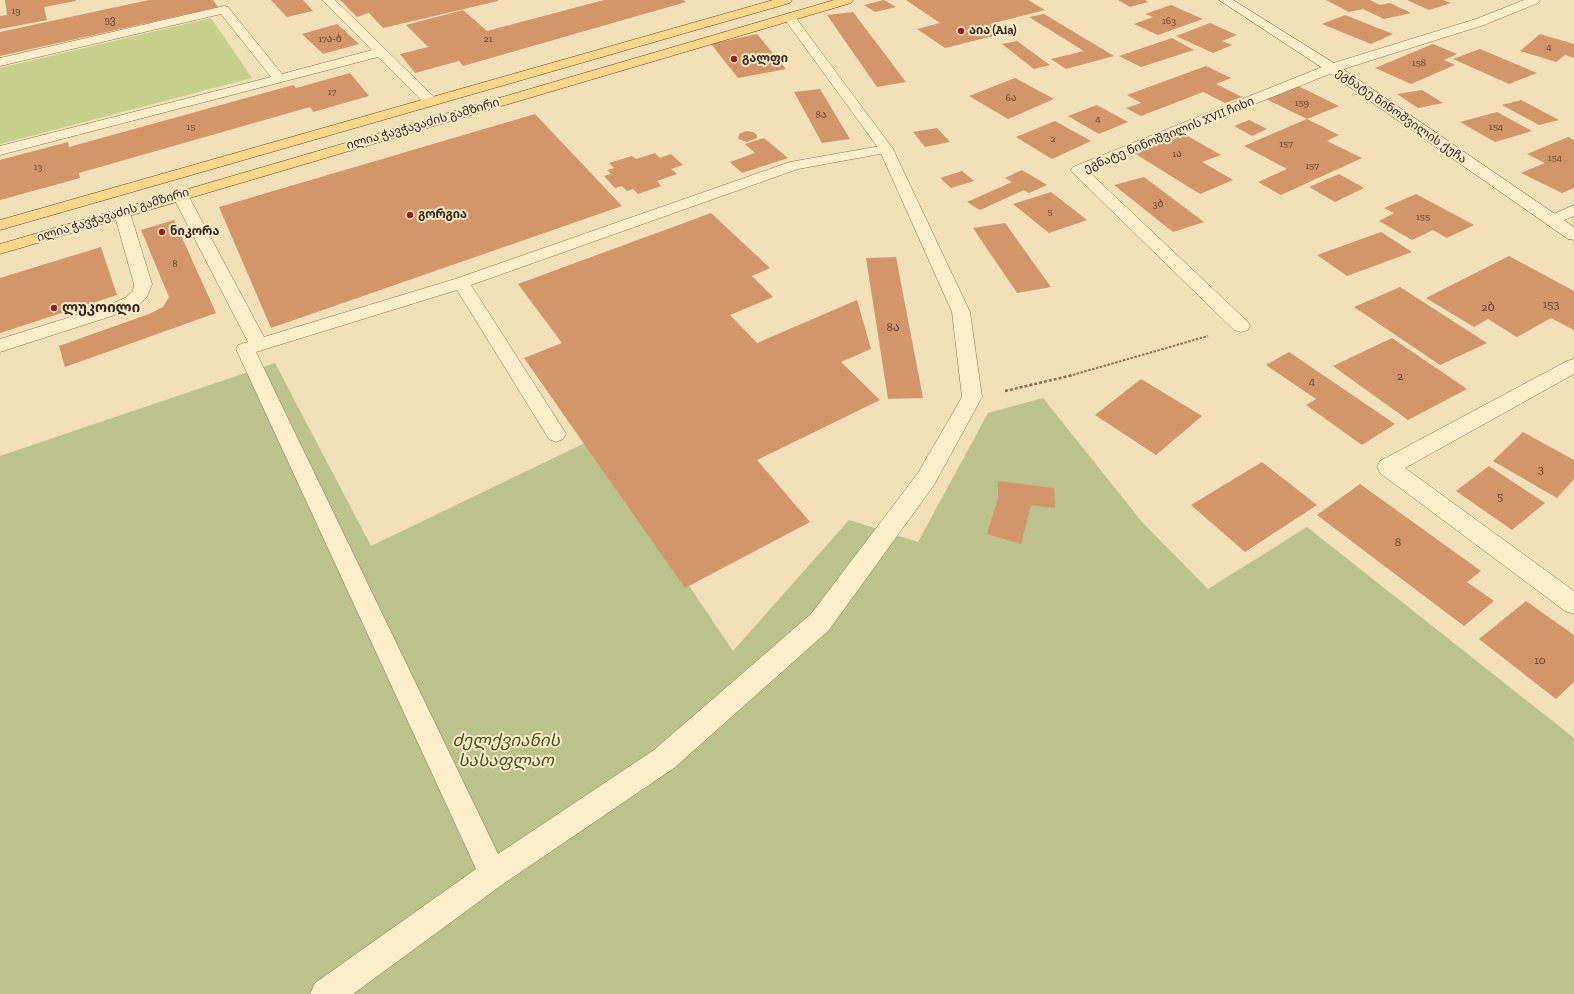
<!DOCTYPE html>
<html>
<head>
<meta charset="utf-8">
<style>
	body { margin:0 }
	canvas { display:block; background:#f1e0b8 }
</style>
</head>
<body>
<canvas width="1574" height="994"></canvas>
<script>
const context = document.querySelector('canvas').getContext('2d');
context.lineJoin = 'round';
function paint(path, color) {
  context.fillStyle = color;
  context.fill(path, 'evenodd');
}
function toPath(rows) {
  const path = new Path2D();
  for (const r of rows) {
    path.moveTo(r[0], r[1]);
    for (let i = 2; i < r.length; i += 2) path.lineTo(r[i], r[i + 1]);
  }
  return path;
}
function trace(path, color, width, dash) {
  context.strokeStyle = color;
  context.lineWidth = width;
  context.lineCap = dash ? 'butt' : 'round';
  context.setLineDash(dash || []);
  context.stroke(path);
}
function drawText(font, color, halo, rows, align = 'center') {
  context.font = font + ' "Zilla Slab","Noto Sans Georgian",serif';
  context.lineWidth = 4;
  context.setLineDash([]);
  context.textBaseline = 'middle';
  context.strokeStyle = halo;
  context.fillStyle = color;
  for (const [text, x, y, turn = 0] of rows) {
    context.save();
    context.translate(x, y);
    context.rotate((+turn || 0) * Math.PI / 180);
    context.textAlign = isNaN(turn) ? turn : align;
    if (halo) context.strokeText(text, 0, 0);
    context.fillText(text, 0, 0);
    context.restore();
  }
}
paint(toPath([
	[211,18,252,78,0,144,0,68]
]), '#c7cf8c');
paint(toPath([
	[275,363,371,546,591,440,733,651,849,520,918,542,988,413,1043,398,1142,522,1208,589,1307,527,1574,738,1574,994,0,994,0,456]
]), '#bcc28c');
paint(toPath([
	[5,0,76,0,76,1,44,7,47,20,0,29,0,16,7,15],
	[149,0,213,0,218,7,0,56,0,32],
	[271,0,303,0,313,11,287,17],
	[340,0,498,0,498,1,383,28,369,13,357,17],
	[604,0,683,0,686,2,463,66,459,61,415,73,400,54,428,47,406,25,463,10,487,31],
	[884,0,896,7,875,12,864,5],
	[906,0,1028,0,1045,10,990,24,1005,33,945,48,917,29,940,23],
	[1118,0,1145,0,1148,2,1130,7],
	[1326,0,1370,0,1380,5,1390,3,1411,13,1384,19,1363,9,1349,12],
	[1407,0,1443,0,1451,3,1429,10],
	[1171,5,1203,19,1158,35,1134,24,1153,17,1145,14],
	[853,12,906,82,877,87,827,15],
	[1044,14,1114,56,1066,69,1051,59,1084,51,1029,17],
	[1345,15,1393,34,1371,44,1322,24],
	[1210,23,1237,35,1222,41,1232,45,1213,53,1176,36],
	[337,24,359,44,323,54,302,34],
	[757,34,786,69,738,78,711,44],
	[1540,34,1574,44,1574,58,1565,55,1556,62,1520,51],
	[1172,38,1194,50,1141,67,1119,56],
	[1017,41,1050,65,1034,69,1002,44],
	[1433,44,1457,54,1444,60,1455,65,1411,84,1375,68],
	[1480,49,1537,73,1509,84,1453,59],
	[1206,66,1231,78,1216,84,1242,97,1225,103,1203,92,1141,116,1126,108,1141,103,1127,95],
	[350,73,369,96,313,112,310,107,79,173,80,178,0,200,0,160,68,142,69,147,293,85,296,88],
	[1015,78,1054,99,1008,119,969,96],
	[1298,86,1339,106,1307,119,1266,99],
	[820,89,850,139,822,143,794,92],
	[1422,90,1443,103,1418,108,1397,94],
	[1521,100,1559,120,1539,125,1502,105],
	[1097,105,1128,122,1099,134,1068,116],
	[1497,112,1532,131,1495,142,1460,122],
	[535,114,622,206,271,328,219,207],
	[1307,119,1339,135,1327,141,1362,158,1281,195,1258,182,1287,169,1244,146],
	[1249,120,1267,129,1252,136,1234,126],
	[1055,121,1091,141,1052,159,1016,137],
	[937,128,950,142,925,147,913,132],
	[746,131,753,132,757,135,757,138,747,142,738,139,739,134],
	[1184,134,1221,155,1202,162,1233,180,1200,194,1134,153],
	[1568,137,1574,140,1574,188,1562,193,1521,173,1545,163,1527,154],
	[764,138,788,158,742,173,730,162,755,153,745,144],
	[655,153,660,158,671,154,683,165,671,169,677,174,657,181,661,186,638,194,633,189,627,191,622,186,615,188,604,176,611,174,607,170,614,168,609,163,632,156,636,159],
	[1022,170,1047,185,1029,193,1024,190,980,210,967,202,1012,182,1005,178],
	[962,171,974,181,951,188,940,178],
	[1339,174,1364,188,1335,202,1309,187],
	[1144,177,1204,222,1173,232,1114,185],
	[1051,192,1087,220,1049,233,1013,204],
	[1416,194,1474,225,1447,238,1433,230,1412,240,1379,221,1394,213,1384,208],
	[711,213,770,268,752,276,773,297,730,315,757,343,857,300,871,349,841,362,880,400,757,460,810,522,685,588,524,358,562,343,518,284],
	[174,220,216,313,65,367,59,346,149,314,163,307,169,297,141,230],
	[1005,223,1051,287,1017,293,973,228],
	[1381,232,1412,252,1347,276,1317,255],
	[101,247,117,295,0,333,0,278],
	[1509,256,1574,291,1574,330,1551,318,1517,337,1488,319,1474,327,1426,298],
	[896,257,923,398,888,399,866,258],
	[1400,287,1487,343,1440,365,1354,307],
	[1392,338,1467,389,1408,420,1333,366],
	[1289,352,1395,424,1362,445,1306,405,1316,399,1266,365],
	[1141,379,1202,416,1156,455,1095,415],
	[1523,432,1574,460,1574,479,1557,498,1493,461],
	[1262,462,1317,505,1245,552,1191,505],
	[1489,466,1545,503,1512,530,1456,491],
	[998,481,1054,488,1055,508,1031,505,1021,544,987,534,998,498],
	[1360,484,1481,571,1467,582,1494,601,1464,626,1317,515],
	[1526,601,1574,635,1574,682,1556,699,1479,639]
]), '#d3956a');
const service = toPath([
	[322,0,335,0,435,98,437,101,435,104,425,104,378,57,0,155,0,146,271,77,221,14,0,66,0,58,224,6,228,7,282,74,372,50,322,0],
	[886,145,891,146,893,149,891,152,798,169,471,285,563,429,566,434,563,439,556,442,549,439,457,290,256,352,503,864,508,874,503,884,493,889,483,884,236,349,238,345,248,342,172,195,174,192,180,190,186,192,188,195,264,337,455,279,790,162,886,145],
	[122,208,128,210,130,213,152,284,147,297,137,306,121,313,0,352,0,339,109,305,125,298,133,291,134,284,114,213,116,210,122,208]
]);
const minor = toPath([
	[1524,0,1540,0,1538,3,1484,25,1337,71,1088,171,1248,322,1250,326,1248,330,1241,332,1234,330,1070,170,1073,167,1327,65,1476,19,1524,0],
	[789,13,793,14,893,149,970,312,982,397,934,485,829,630,674,768,503,884,353,994,310,994,315,983,483,864,654,750,811,614,918,473,962,397,952,312,879,149,783,17,789,13],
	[1574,205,1574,216,1552,225,1546,223,1544,220,1546,217,1574,205],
	[1574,359,1574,374,1405,468,1574,591,1574,614,1565,611,1380,473,1377,467,1380,461,1567,361,1574,359]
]);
const secondary = toPath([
	[1219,0,1233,0,1337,65,1574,227,1574,240,1568,239,1327,71,1219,0]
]);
const primary = toPath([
	[773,0,792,0,790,3,0,230,0,220,773,0],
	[834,0,853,0,851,3,0,254,0,244,834,0]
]);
trace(service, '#886e52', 1);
trace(minor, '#886e52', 1);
trace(secondary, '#694f36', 1);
trace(primary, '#543c27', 1);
trace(toPath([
	[1069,376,1208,336]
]), '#886e52', 2, [2.5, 1.5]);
trace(toPath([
	[1005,391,1073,375]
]), '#886e52', 2.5, [3, 2]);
paint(service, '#fcedcb');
paint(minor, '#fcedcb');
paint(secondary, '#fcedcb');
paint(primary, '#fad78a');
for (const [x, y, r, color] of [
	[961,31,4,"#9b1d1f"],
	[734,59,4,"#9b1d1f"],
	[410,215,4,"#9b1d1f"],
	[162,232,4,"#9b1d1f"],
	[54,308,4,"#9b1d1f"]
]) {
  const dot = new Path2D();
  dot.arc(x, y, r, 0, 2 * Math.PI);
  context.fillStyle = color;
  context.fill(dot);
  trace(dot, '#f8eac8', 1.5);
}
drawText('10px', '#5c422d', null, [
	["19",16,11],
	["9ვ",110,20],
	["163",1169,21],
	["17ა-ბ",330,39],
	["21",488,39],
	["4",1549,47],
	["158",1419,63],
	["17",332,92],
	["6ა",1011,98],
	["159",1302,103],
	["8ა",821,115],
	["4",1098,119],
	["15",191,127],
	["154",1496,127],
	["2",1053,139],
	["157",1286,144],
	["1ა",1177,154],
	["154",1555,158],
	["157",1312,166],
	["13",38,167],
	["3ბ",1158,204],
	["5",1050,212],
	["155",1423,217],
	["8",175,264]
]);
drawText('bold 12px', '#352619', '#f8eac8', [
	["აია (Aia)",969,31],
	["გალფი",742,59],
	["გორგია",418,215],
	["ნიკორა",170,232]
], 'left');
drawText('12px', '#352619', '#f8eac8', [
	["ეგნატე ნინოშვილის ქუჩა",1401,116,35],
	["ილია ჭავჭავაძის გამზირი",423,124,-16],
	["ეგნატე ნინოშვილის XVII ჩიხი",1169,135,-22],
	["ილია ჭავჭავაძის გამზირი",113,215,-17]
]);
drawText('12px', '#5c422d', null, [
	["153",1551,305],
	["2ბ",1488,308],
	["8ა",893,328],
	["2",1400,377],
	["4",1312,382],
	["3",1541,470],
	["5",1500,497],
	["8",1398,543],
	["10",1540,661]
]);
drawText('bold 14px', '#352619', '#f8eac8', [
	["ლუკოილი",62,308]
], 'left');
drawText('italic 17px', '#46531d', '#f8eac8', [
	["ძელქვიანის",506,741],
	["სასაფლაო",506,761]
]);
</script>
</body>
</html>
